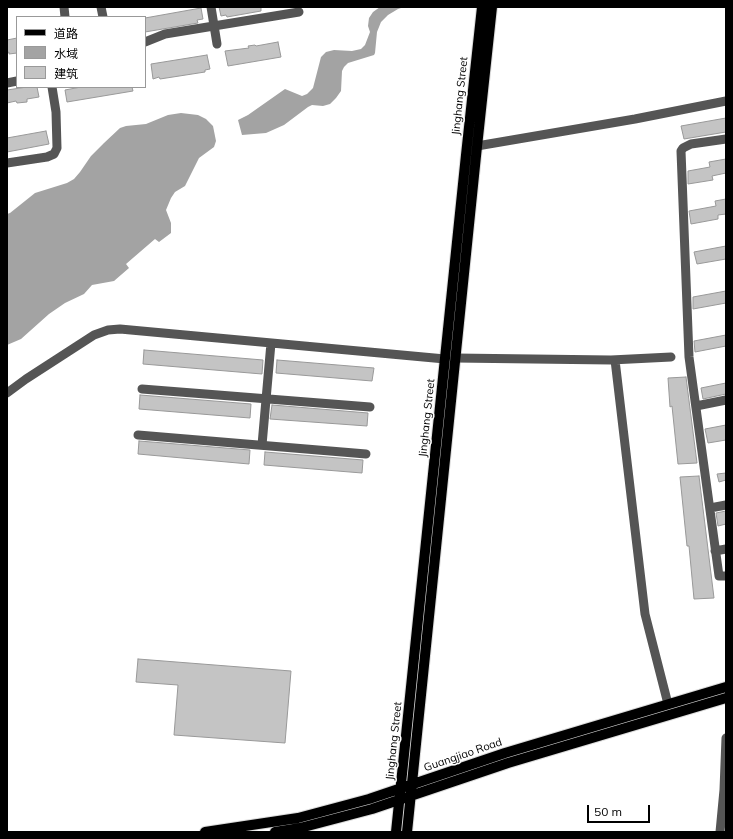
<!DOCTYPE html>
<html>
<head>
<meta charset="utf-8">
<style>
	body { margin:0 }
	#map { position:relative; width:733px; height:839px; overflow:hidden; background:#fff; font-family:Mulish,"Noto Sans SC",sans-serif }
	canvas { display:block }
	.frame { position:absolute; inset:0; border:8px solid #000; pointer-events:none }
	.legend { position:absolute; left:16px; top:16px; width:130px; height:72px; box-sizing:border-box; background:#fff; border:1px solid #999; margin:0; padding:5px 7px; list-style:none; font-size:12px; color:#000 }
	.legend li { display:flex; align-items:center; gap:8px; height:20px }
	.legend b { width:20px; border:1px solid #999 }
	.scale { position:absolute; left:587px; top:805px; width:63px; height:18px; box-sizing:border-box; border:2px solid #000; border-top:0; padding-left:5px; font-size:12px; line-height:14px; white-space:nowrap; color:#000; -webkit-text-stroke:3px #fff; paint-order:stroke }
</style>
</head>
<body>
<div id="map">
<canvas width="733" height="839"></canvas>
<div class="frame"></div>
<ul class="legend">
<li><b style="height:5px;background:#000"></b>道路</li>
<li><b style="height:11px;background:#a3a3a3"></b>水域</li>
<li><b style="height:11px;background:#c4c4c4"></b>建筑</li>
</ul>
<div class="scale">50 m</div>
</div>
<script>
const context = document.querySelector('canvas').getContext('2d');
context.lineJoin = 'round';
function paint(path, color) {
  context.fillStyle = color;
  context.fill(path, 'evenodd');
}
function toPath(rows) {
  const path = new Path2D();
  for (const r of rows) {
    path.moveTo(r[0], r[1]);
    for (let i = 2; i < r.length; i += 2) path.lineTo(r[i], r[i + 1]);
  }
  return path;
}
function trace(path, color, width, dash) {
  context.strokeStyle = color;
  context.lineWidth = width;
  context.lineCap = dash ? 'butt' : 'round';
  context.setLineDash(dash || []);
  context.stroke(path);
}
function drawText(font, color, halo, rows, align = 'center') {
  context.font = font + ' Mulish,sans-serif';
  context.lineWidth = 3;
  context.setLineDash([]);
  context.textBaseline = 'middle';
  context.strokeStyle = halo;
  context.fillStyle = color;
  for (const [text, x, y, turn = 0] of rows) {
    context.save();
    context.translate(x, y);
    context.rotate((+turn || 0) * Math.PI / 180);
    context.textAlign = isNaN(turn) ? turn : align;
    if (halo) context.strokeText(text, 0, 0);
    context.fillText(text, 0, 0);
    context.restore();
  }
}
paint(toPath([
	[380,7,404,7,398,9,388,15,381,22,377,32,375,53,374,55,348,63,344,67,342,71,341,91,336,98,330,104,323,106,312,105,308,107,284,125,266,133,242,135,238,120,248,115,285,89,302,96,307,94,313,88,321,57,326,52,334,50,352,51,361,49,365,45,370,32,368,26,369,18,373,12],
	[181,113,198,115,206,119,213,126,216,141,214,147,199,158,185,186,175,192,171,198,166,210,171,223,171,233,159,242,155,239,126,264,129,268,114,281,92,285,84,294,65,303,49,314,21,339,7,345,7,214,10,213,35,193,67,183,74,179,80,172,91,156,104,143,120,128,126,126,146,124,168,115]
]), '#a3a3a3');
const building = toPath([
	[219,7,261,7,261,11,227,17,226,15,221,16,219,7],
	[201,8,203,19,197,20,198,23,145,32,145,18,201,8],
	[17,38,17,53,9,54,9,52,7,53,7,40,17,38],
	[278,42,281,57,228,66,225,51,249,48,248,46,255,45,256,46,278,42],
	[207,55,210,69,205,70,205,72,160,79,159,77,153,79,151,64,207,55],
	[27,87,37,87,39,97,27,99,27,102,17,103,16,101,7,103,7,90,27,87],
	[81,87,132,87,133,91,67,102,65,90,81,87],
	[726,118,726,132,684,139,681,126,726,118],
	[46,131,49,144,7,152,7,138,46,131],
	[726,159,726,173,712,176,713,180,688,184,688,171,710,167,709,162,726,159],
	[726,199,726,214,718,215,718,219,691,224,689,211,716,206,715,201,726,199],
	[726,246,726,259,697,264,694,252,726,246],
	[726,291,726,303,693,309,693,297,726,291],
	[726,335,726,346,695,352,694,341,726,335],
	[144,350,263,360,262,374,143,364,144,350],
	[277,360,374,368,372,381,276,373,277,360],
	[686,377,697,463,678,464,672,406,670,407,668,378,686,377],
	[726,383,726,394,703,399,701,388,726,383],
	[140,395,251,404,250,418,139,409,140,395],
	[272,405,368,413,367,426,270,419,272,405],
	[726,425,726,440,708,443,705,429,726,425],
	[139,441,250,450,249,464,138,454,139,441],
	[265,452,363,460,362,473,264,465,265,452],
	[726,473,726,480,719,482,717,474,726,473],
	[699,476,714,598,694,599,689,546,687,546,680,477,699,476],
	[726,511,726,524,718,526,716,513,726,511],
	[138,659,291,671,285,743,174,735,178,685,136,682,138,659]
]);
paint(building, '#c4c4c4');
trace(building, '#999', 1);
const major = toPath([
	[205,832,298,818,369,799,505,753,726,687],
	[275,832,300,828,372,809,508,763,726,698],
	[396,832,466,155,482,7],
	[407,832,476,156,492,7]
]);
trace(major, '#dbdbdb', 12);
trace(toPath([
	[64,7,65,17],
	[101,7,103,17],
	[211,7,217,44],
	[145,42,165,34,299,12],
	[7,83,17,81],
	[726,139,691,144,683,148,681,151,689,357,719,576,726,576],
	[477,146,635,119,726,101],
	[7,163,47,157,54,154,57,148,56,112,52,87],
	[455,358,611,360,671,357],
	[615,360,645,614,668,704],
	[142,389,370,407],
	[7,393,26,379,94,335,108,330,120,329,445,359],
	[696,406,726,400],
	[138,435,366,454],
	[262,445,271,343],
	[710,508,726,505],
	[715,551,726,549],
	[720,832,724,790,726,738]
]), '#555', 9);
trace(major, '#000', 10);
drawText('11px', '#000', '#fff', [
	["Jinghang Street",460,96,-84],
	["Jinghang Street",427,418,-84],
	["Jinghang Street",394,741,-84],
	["Guangjiao Road",463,755,-19]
]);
</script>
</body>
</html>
